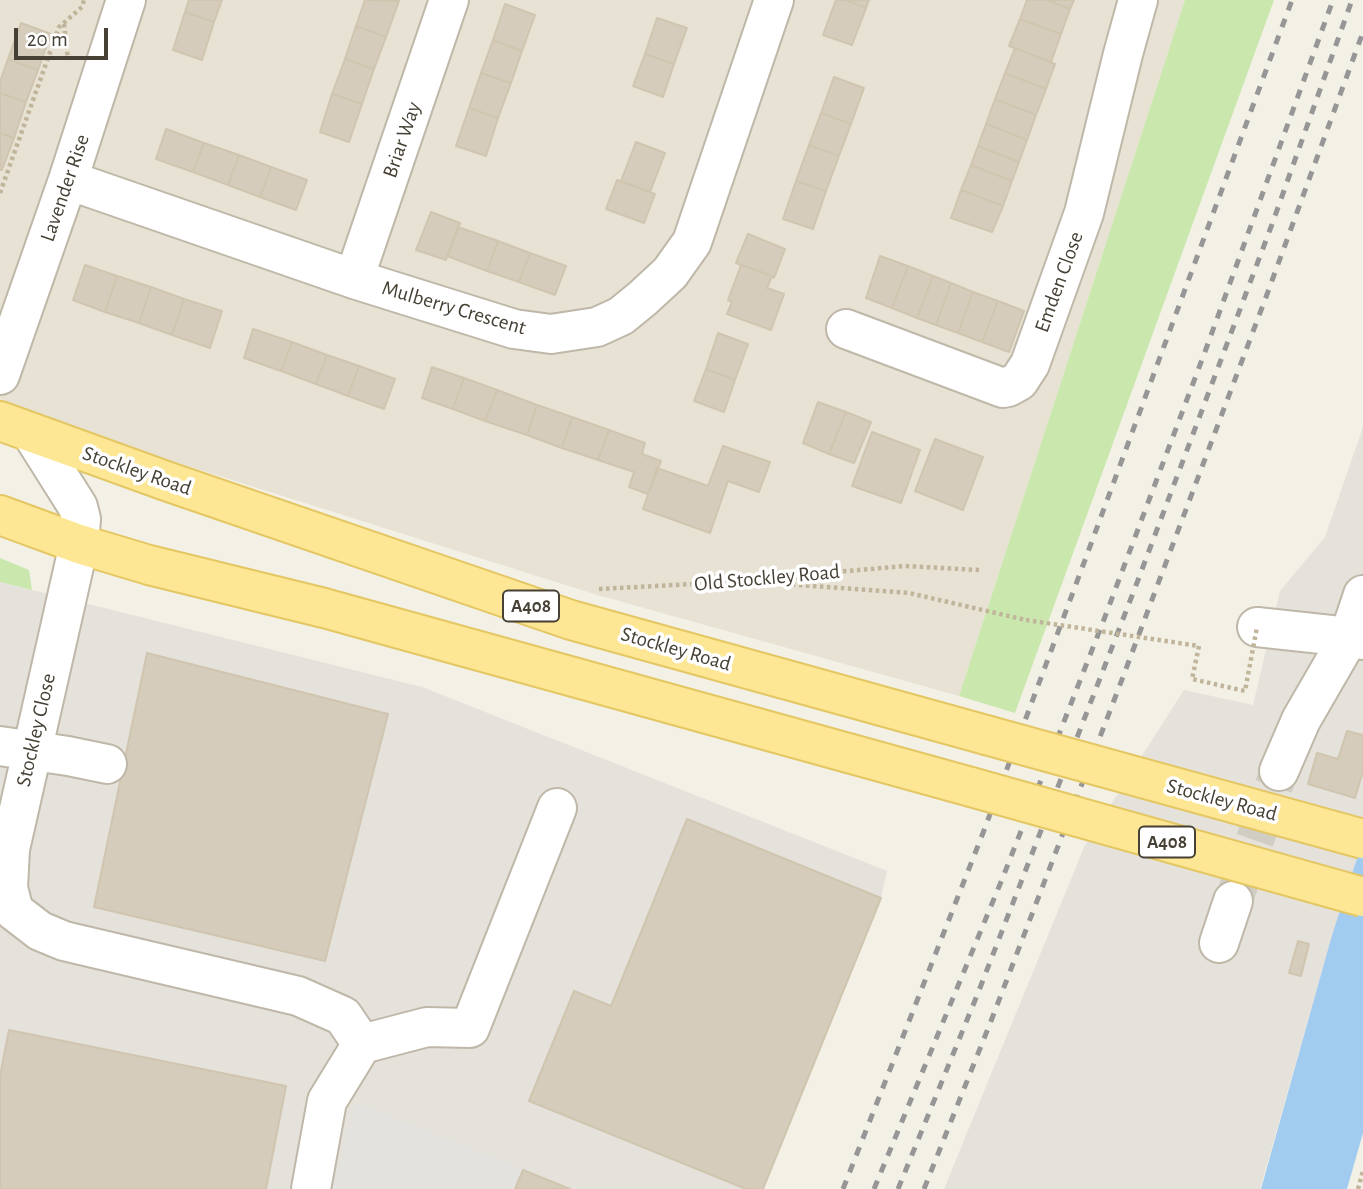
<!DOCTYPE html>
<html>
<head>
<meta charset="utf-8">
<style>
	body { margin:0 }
	#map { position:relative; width:1363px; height:1189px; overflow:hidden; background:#f3f0e6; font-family:"Alegreya Sans",sans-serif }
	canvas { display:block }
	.scale { position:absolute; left:14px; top:28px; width:94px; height:32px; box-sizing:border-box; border:4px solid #464035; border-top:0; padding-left:9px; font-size:21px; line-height:24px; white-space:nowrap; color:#464035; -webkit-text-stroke:5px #fff; paint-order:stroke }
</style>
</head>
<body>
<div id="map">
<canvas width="1363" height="1189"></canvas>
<div class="scale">20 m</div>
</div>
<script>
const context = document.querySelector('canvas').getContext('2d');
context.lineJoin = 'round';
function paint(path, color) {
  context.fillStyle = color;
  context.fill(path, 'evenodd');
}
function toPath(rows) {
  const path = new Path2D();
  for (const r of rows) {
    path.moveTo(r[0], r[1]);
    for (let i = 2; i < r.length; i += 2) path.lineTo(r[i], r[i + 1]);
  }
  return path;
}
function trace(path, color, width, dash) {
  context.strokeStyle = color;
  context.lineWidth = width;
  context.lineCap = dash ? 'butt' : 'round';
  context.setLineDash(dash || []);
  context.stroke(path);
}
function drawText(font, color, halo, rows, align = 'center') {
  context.font = font + ' "Alegreya Sans",sans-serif';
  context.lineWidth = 7;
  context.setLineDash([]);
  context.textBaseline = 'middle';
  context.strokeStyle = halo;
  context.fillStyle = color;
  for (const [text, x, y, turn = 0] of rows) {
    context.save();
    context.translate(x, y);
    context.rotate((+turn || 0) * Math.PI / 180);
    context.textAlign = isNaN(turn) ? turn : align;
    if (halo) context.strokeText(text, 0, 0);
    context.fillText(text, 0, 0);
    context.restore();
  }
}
paint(toPath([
	[0,0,1185,0,959,696,594,594,0,407]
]), '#e7e2d4');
paint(toPath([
	[1363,427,1363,840,1332,935,1260,1189,944,1189,1085,845,1184,690,1253,705,1280,591,1325,537],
	[0,582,422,687,887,871,881,898,763,1189,0,1189]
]), '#e5e1db');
paint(toPath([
	[1185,0,1274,0,1015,713,959,696],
	[0,558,29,570,32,590,0,582]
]), '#cae8ae');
paint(toPath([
	[356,1103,523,1170,515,1189,333,1189]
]), '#e4e2de');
paint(toPath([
	[1363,840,1363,1133,1347,1189,1261,1189,1332,935]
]), '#a2cbf0');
const building = toPath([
	[189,0,222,0,214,22,185,12,189,0],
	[365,0,399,1,386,37,356,26,365,0],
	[836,0,846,0,866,8,852,45,823,35,836,0],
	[846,0,869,0,866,8,846,0],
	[1027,0,1047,0,1070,9,1061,34,1020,19,1027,0],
	[1047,0,1074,0,1070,9,1047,0],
	[505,4,535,15,522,51,493,40,505,4],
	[185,12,214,22,202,60,173,50,185,12],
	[657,18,687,28,674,64,645,54,657,18],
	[1020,19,1061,34,1051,62,1009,46,1020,19],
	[21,23,51,34,38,70,8,59,21,23],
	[356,26,386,37,374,69,345,59,356,26],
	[493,40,522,51,511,83,481,73,493,40],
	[1015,48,1055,64,1046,89,1005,73,1015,48],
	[645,54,674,64,663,97,633,86,645,54],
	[8,59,38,70,26,102,0,93,0,82,8,59],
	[345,59,374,69,362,104,332,94,345,59],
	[481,73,511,83,498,118,469,108,481,73],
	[1005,73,1046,89,1036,115,995,99,1005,73],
	[834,77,864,88,851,124,821,113,834,77],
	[0,93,26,102,14,138,0,133,0,93],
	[332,94,362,104,349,142,320,132,332,94],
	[995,99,1036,115,1027,140,986,124,995,99],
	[469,108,498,118,486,156,456,146,469,108],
	[821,113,851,124,839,156,809,145,821,113],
	[986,124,1027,140,1019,162,978,146,986,124],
	[166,129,204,143,193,172,156,159,166,129],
	[0,133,14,138,2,170,0,170,0,133],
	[636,142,665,153,650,192,621,181,636,142],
	[204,143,239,155,228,185,193,172,204,143],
	[809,145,839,156,826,191,796,181,809,145],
	[978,146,1019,162,1012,181,971,165,978,146],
	[239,155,271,167,260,197,228,185,239,155],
	[971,165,1012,181,1003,206,961,190,971,165],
	[271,167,307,180,296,210,260,197,271,167],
	[617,180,655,194,644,223,606,209,617,180],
	[796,181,826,191,813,229,783,219,796,181],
	[961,190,1003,206,992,232,951,218,961,190],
	[431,212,460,223,446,260,416,250,431,212],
	[458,227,498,241,487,271,447,256,458,227],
	[748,234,785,249,774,278,772,276,736,263,748,234],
	[498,241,530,253,519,282,487,271,498,241],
	[530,253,566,266,555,295,519,282,530,253],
	[880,256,908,266,892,308,866,298,880,256],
	[85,265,117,276,105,312,73,300,85,265],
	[741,265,772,276,767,288,784,294,771,330,727,314,732,302,728,300,741,265],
	[908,266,933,276,917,318,892,308,908,266],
	[117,276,151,287,139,323,105,312,117,276],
	[933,276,951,283,936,325,917,318,933,276],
	[951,283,973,292,958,333,936,325,951,283],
	[151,287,184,299,172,335,139,323,151,287],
	[973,292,998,301,982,342,958,333,973,292],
	[184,299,222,311,210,348,172,335,184,299],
	[998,301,1024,311,1009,352,982,342,998,301],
	[253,329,292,342,281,371,244,358,253,329],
	[718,333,748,344,735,380,706,369,718,333],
	[292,342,327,355,316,384,281,371,292,342],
	[327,355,359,366,348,396,316,384,327,355],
	[359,366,395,379,384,409,348,396,359,366],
	[432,367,464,378,453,409,422,398,432,367],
	[706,369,735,380,724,412,694,401,706,369],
	[464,378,497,390,485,421,453,409,464,378],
	[497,390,537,405,527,435,485,421,497,390],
	[818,402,846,412,829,454,803,443,818,402],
	[537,405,572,417,562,448,527,435,537,405],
	[846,412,871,422,854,463,829,454,846,412],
	[572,417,609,430,598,460,562,448,572,417],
	[609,430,645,443,642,454,661,461,648,494,629,487,634,472,598,460,609,430],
	[872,432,920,450,901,503,852,486,872,432],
	[935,439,983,457,963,510,915,491,935,439],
	[723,446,770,462,759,492,728,481,710,533,643,509,657,468,708,486,723,446],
	[147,653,388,714,325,961,94,907,147,653],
	[1347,731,1363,735,1363,771,1355,798,1308,784,1317,753,1338,759,1347,731],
	[687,819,881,898,763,1189,746,1189,529,1101,574,991,611,1006,687,819],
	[1298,941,1309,944,1301,976,1289,973,1298,941],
	[9,1030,286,1086,266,1189,0,1189,0,1076,9,1030],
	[523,1170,570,1189,515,1189,523,1170]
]);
paint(building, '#d5ccbb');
trace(building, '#d0c5af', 2);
trace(toPath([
	[1236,894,1279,771]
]), '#d0cdc3', 38, [38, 19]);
const minor = toPath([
	[68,180,354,279,514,329,551,334,597,327,621,316,643,298,670,273,692,242,774,0],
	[354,279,449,0],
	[846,329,1003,388,1008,387,1019,381,1030,364,1084,213,1123,54,1138,0],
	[0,375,68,180,126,0],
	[32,434,78,507,81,519,79,544,10,849,8,888,14,911,40,931,64,941,298,996,343,1016,362,1044],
	[1257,627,1349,637,1363,640],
	[0,746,68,756,107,764],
	[1279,771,1301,720,1349,637,1363,595],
	[1219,943,1233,901],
	[311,1189,327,1101,362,1044,427,1027,470,1028,557,808]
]);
const major = toPath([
	[0,421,166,481,571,620,986,735],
	[0,515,79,544,149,565,324,608,971,787]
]);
trace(minor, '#bfb8a9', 42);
trace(major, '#e4c663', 42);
trace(toPath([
	[64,24,68,60],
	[0,193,59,27,82,7,84,0],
	[771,583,909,593,1026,620],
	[599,589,693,584,763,583,824,573,905,566,979,570],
	[1358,1189,1363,1171]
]), '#c0b59a', 4.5, [3.5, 3.5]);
trace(minor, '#fff', 38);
trace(major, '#fee794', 38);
trace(toPath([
	[843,1189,983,833,1085,560,1292,0],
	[874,1189,1003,877,1103,622,1206,349,1333,0],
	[898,1189,978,993,1135,588,1271,227,1352,0],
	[924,1189,991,1021,1118,690,1266,297,1363,32]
]), '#969696', 5, [9, 9]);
const majorBridge = toPath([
	[986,735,1363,839],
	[971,787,1363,897]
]);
trace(majorBridge, '#e4c663', 42, []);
trace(toPath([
	[1026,620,1199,646,1192,679,1245,691,1257,627]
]), '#c0b59a', 4.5, [3.5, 3.5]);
trace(majorBridge, '#fee794', 38);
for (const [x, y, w] of [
	[531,606,56],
	[1167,842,56]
]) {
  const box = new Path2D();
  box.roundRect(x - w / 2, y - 15.5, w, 31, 5);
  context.fillStyle = '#fff';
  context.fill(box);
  trace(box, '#464035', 2);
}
drawText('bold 19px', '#464035', null, [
	["A408",531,606],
	["A408",1167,842]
]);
drawText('21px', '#464035', '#fff', [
	["Briar Way",402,140,-71],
	["Lavender Rise",65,188,-71],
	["Emden Close",1059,282,-70],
	["Mulberry Crescent",454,308,16],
	["Stockley Road",137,471,19],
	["Old Stockley Road",767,578,-5],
	["Stockley Road",676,649,16],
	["Stockley Close",36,730,-77],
	["Stockley Road",1222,800,15]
]);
</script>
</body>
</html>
